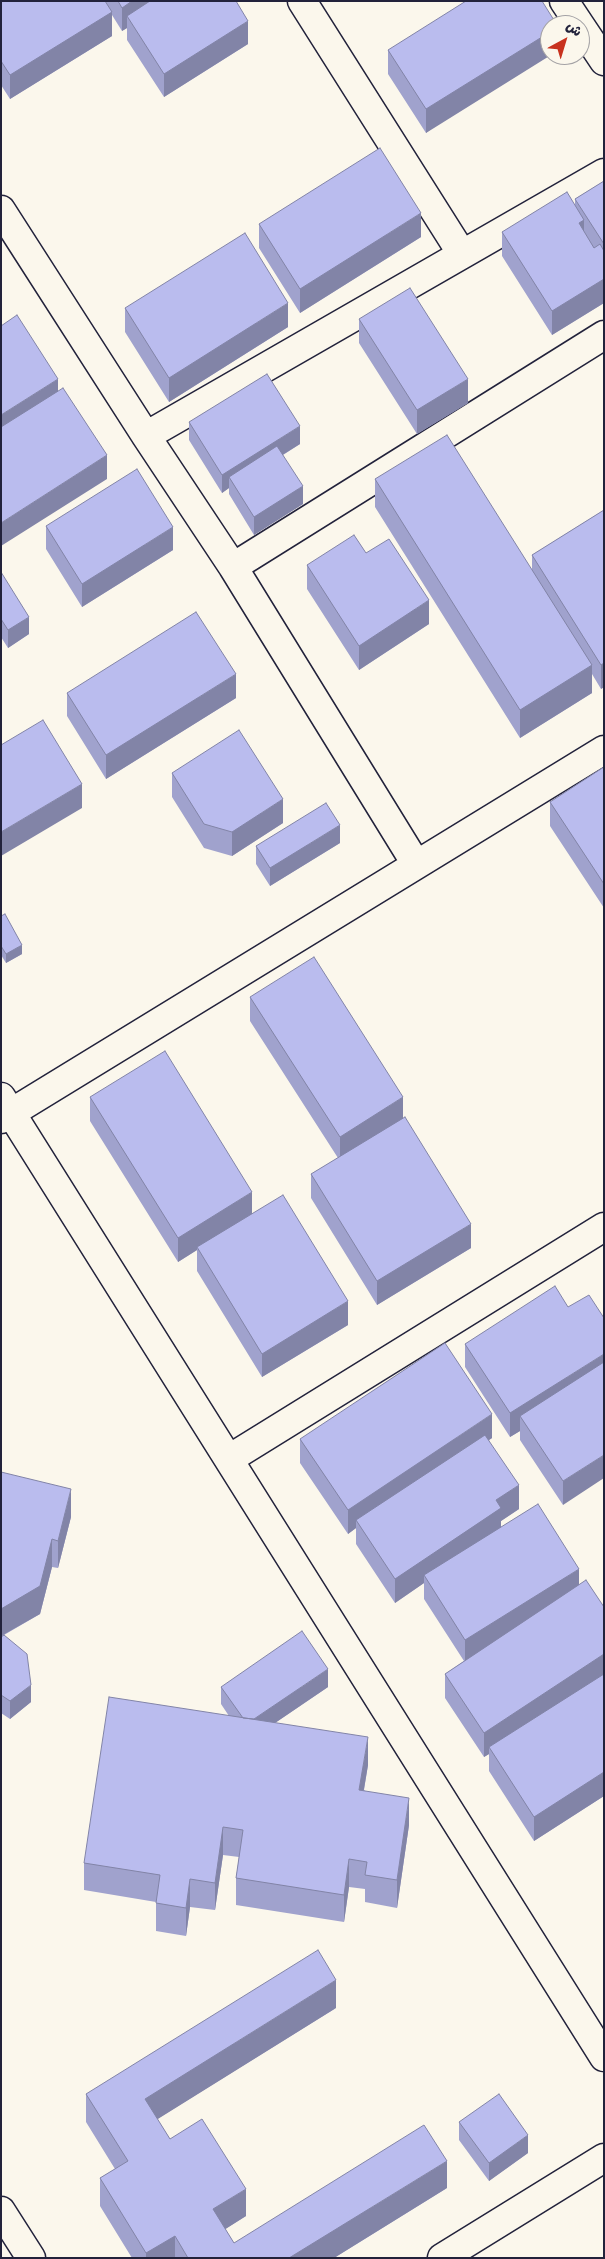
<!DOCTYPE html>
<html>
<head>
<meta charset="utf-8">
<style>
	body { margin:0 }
	#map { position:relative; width:605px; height:2259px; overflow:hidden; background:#fbf7ec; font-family:Pangolin,"Playpen Sans Arabic",sans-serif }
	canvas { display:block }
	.frame { position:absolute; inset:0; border:2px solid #22223b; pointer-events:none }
	.north { position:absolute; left:540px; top:15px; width:50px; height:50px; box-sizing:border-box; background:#fbf7ec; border:1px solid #a4a2a5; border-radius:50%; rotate:39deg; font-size:14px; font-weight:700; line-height:20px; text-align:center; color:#22223b }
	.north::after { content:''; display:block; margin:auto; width:18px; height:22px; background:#c8321e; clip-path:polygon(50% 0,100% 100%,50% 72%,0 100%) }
</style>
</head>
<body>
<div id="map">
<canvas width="605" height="2259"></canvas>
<div class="frame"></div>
<div class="north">ش</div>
</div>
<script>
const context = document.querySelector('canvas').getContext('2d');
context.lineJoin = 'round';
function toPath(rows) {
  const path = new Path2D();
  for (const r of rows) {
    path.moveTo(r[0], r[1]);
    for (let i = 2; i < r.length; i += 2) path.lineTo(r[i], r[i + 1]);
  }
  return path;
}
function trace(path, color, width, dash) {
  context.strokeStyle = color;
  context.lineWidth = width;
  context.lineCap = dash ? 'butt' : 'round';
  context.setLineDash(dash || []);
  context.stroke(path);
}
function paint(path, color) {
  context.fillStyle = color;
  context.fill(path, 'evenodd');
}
const street = toPath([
	[302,1,462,254],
	[564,1,580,25],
	[580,25,604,61],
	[1,210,146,436,233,567,416,864],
	[146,436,604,173],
	[233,567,604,335],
	[1,1097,604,2057],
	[1,1119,604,750],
	[229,1459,604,1227],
	[1,2211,31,2258],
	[442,2258,604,2158]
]);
trace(street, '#22223b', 31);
trace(street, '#fbf7ec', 28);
paint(toPath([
	[1,1,236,1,248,44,164,97,127,40,127,28,122,31,112,15,112,36,10,99,1,85],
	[557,25,426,133,388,74,388,50],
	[604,181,604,303,552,335,502,256,502,232,575,206,575,199],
	[259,224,421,237,300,313,259,248],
	[125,308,288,327,169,402,125,332],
	[359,319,468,403,417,434,359,343],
	[189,422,300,444,283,455,303,504,254,535,229,494,229,488,222,493,189,440],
	[375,479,532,570,532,555,604,510,604,687,601,689,592,674,592,693,520,738,375,507],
	[46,526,173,550,82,607,46,549],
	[366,553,429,624,359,670,307,589,307,565],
	[1,572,29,634,8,648,1,637],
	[67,693,236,698,106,779,67,716],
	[604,767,604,908,550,826,550,802],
	[172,773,283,823,232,856,204,848,172,797],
	[340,843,270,886,256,864,256,846],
	[1,916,22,954,6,963,1,955],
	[250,997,403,1118,471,1248,377,1305,311,1198,311,1174,338,1158,250,1021],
	[90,1097,252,1213,348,1325,262,1377,197,1271,197,1250,178,1262,90,1121],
	[568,1307,563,1505,520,1440,520,1431,510,1437,465,1367,465,1344],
	[492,1438,489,1440,519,1509,501,1521,501,1527,579,1585,604,1607,604,1796,534,1841,489,1771,489,1754,484,1757,445,1698,445,1674,464,1661,424,1599,424,1583,395,1603,356,1544,356,1528,348,1534,300,1463,300,1439],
	[1,1472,71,1517,58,1568,52,1567,40,1614,4,1635,31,1702,10,1719,1,1713],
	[221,1687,328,1687,275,1723,368,1765,364,1790,409,1825,397,1908,365,1902,365,1889,349,1887,344,1922,236,1905,236,1878,239,1857,223,1855,215,1910,190,1907,186,1936,156,1931,156,1902,84,1890,84,1863,229,1716,221,1704],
	[336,2008,157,2119,170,2139,246,2216,225,2229,234,2243,447,2188,334,2258,132,2258,100,2206,100,2178,115,2169,86,2122,86,2094],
	[459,2122,528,2153,489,2181,459,2140]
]), '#a0a2cd');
paint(toPath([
	[132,1,170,1,127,16,127,28,122,31,122,8],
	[112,12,112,36,10,99,10,75],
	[248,21,248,44,164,97,164,74],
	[550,32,551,55,426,133,426,109],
	[421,213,421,237,300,313,300,289],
	[584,220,584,243,579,223],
	[604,279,604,303,552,335,552,311],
	[288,303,288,327,169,402,169,378],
	[58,379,58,403,1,439,1,415],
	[468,379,468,403,417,434,417,410],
	[300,426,300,444,234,485,229,477,229,488,222,493,222,475],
	[107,455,107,479,1,546,1,523],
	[303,486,303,504,254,535,254,517],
	[173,527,173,550,82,607,82,584],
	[429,600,429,624,359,670,359,646],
	[29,617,29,634,8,648,8,630],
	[604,663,604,687,601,689,601,665],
	[592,665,592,693,520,738,520,710],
	[236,674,236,698,106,779,106,755],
	[82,784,82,808,1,856,1,832],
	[283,799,283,823,232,856,232,832],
	[340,825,340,843,270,886,270,868],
	[22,945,22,954,6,963,6,954],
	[403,1097,403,1121,340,1161,340,1137],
	[252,1192,252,1216,197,1247,197,1250,178,1262,178,1238],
	[471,1224,471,1248,377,1305,377,1281],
	[348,1301,348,1325,262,1377,262,1354],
	[604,1354,604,1378,520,1416,520,1431,510,1437,510,1413],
	[492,1414,492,1438,360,1526,356,1520,356,1528,348,1534,348,1510],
	[604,1455,604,1478,563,1505,563,1481],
	[519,1485,519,1509,501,1521,501,1532,424,1575,424,1583,395,1603,395,1579,496,1500],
	[71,1489,71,1517,58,1568,58,1541],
	[52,1539,52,1567,40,1614,1,1636,1,1609],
	[579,1569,579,1593,465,1664,465,1640],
	[604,1654,604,1678,489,1747,489,1754,484,1757,484,1733],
	[328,1669,328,1687,247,1742,247,1724],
	[31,1685,31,1702,10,1719,10,1701],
	[368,1737,368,1765,359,1818,359,1790],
	[604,1772,604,1796,534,1841,534,1817],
	[409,1798,409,1825,397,1908,397,1880],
	[223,1827,223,1855,215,1910,215,1883],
	[349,1859,349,1887,344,1922,344,1895],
	[190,1879,190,1907,186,1936,186,1908],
	[336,1980,336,2008,145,2127,145,2099],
	[528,2135,528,2153,489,2181,489,2163],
	[447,2161,447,2188,334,2258,289,2258],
	[246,2189,246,2216,213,2237,213,2209],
	[175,2236,175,2258,146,2258,146,2253]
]), '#8284a7');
const building = toPath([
	[1,1,105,1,112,12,10,75,1,61,1,1],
	[118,1,132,1,122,8,118,1],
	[150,1,236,1,248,21,164,74,127,16,150,1],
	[466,1,542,1,557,25,550,25,550,32,426,109,388,50,466,1],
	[380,148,421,213,300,289,259,224,380,148],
	[604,181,604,244,575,199,604,181],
	[567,192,584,220,579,223,594,248,600,244,604,251,604,279,552,311,502,232,567,192],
	[245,233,288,303,169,378,125,308,245,233],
	[410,288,468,379,417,410,359,319,410,288],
	[17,315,58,379,1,415,1,326,17,315],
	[267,374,300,426,222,475,189,422,267,374],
	[63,388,107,455,1,523,1,427,63,388],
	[447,435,592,665,520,710,375,479,447,435],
	[277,446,303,486,254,517,229,477,277,446],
	[137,469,173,527,82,584,46,526,137,469],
	[604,510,604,663,601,665,532,555,604,510],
	[354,535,366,553,389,539,429,600,359,646,307,565,354,535],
	[1,572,29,617,8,630,1,619,1,572],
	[196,612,236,674,106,755,67,693,196,612],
	[43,720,82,784,1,832,1,745,43,720],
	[239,730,283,799,232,832,204,824,172,773,239,730],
	[604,767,604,884,550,802,604,767],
	[326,803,340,825,270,868,256,846,326,803],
	[5,914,22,945,6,954,1,946,1,916,5,914],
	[314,957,403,1097,340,1137,250,997,314,957],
	[165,1051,252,1192,178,1238,90,1097,165,1051],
	[405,1117,471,1224,377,1281,311,1174,405,1117],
	[283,1195,348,1301,262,1354,197,1247,283,1195],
	[555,1286,568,1307,589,1295,604,1318,604,1354,510,1413,465,1344,555,1286],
	[445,1343,492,1414,348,1510,300,1439,445,1343],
	[604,1362,604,1455,563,1481,520,1416,604,1362],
	[485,1435,519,1485,496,1500,501,1508,395,1579,356,1520,485,1435],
	[1,1472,71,1489,58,1541,52,1539,40,1586,1,1609,1,1472],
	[538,1504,579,1569,465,1640,424,1575,538,1504],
	[586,1580,604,1607,604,1654,484,1733,445,1674,586,1580],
	[302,1631,328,1669,254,1719,243,1718,221,1687,302,1631],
	[4,1635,27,1654,31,1685,10,1701,1,1695,1,1637,4,1635],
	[604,1674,604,1772,534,1817,489,1747,604,1674],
	[109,1697,368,1737,359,1790,409,1798,397,1880,365,1875,367,1862,349,1859,344,1895,236,1878,243,1830,223,1827,215,1883,190,1879,186,1908,156,1903,160,1875,84,1863,109,1697],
	[318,1950,336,1980,145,2099,170,2139,202,2119,246,2189,213,2209,234,2243,424,2125,447,2161,289,2258,188,2258,175,2236,146,2253,100,2178,128,2161,86,2094,318,1950],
	[499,2094,528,2135,489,2163,459,2122,499,2094]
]);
paint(building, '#babcee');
trace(building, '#8284a7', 1);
</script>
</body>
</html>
